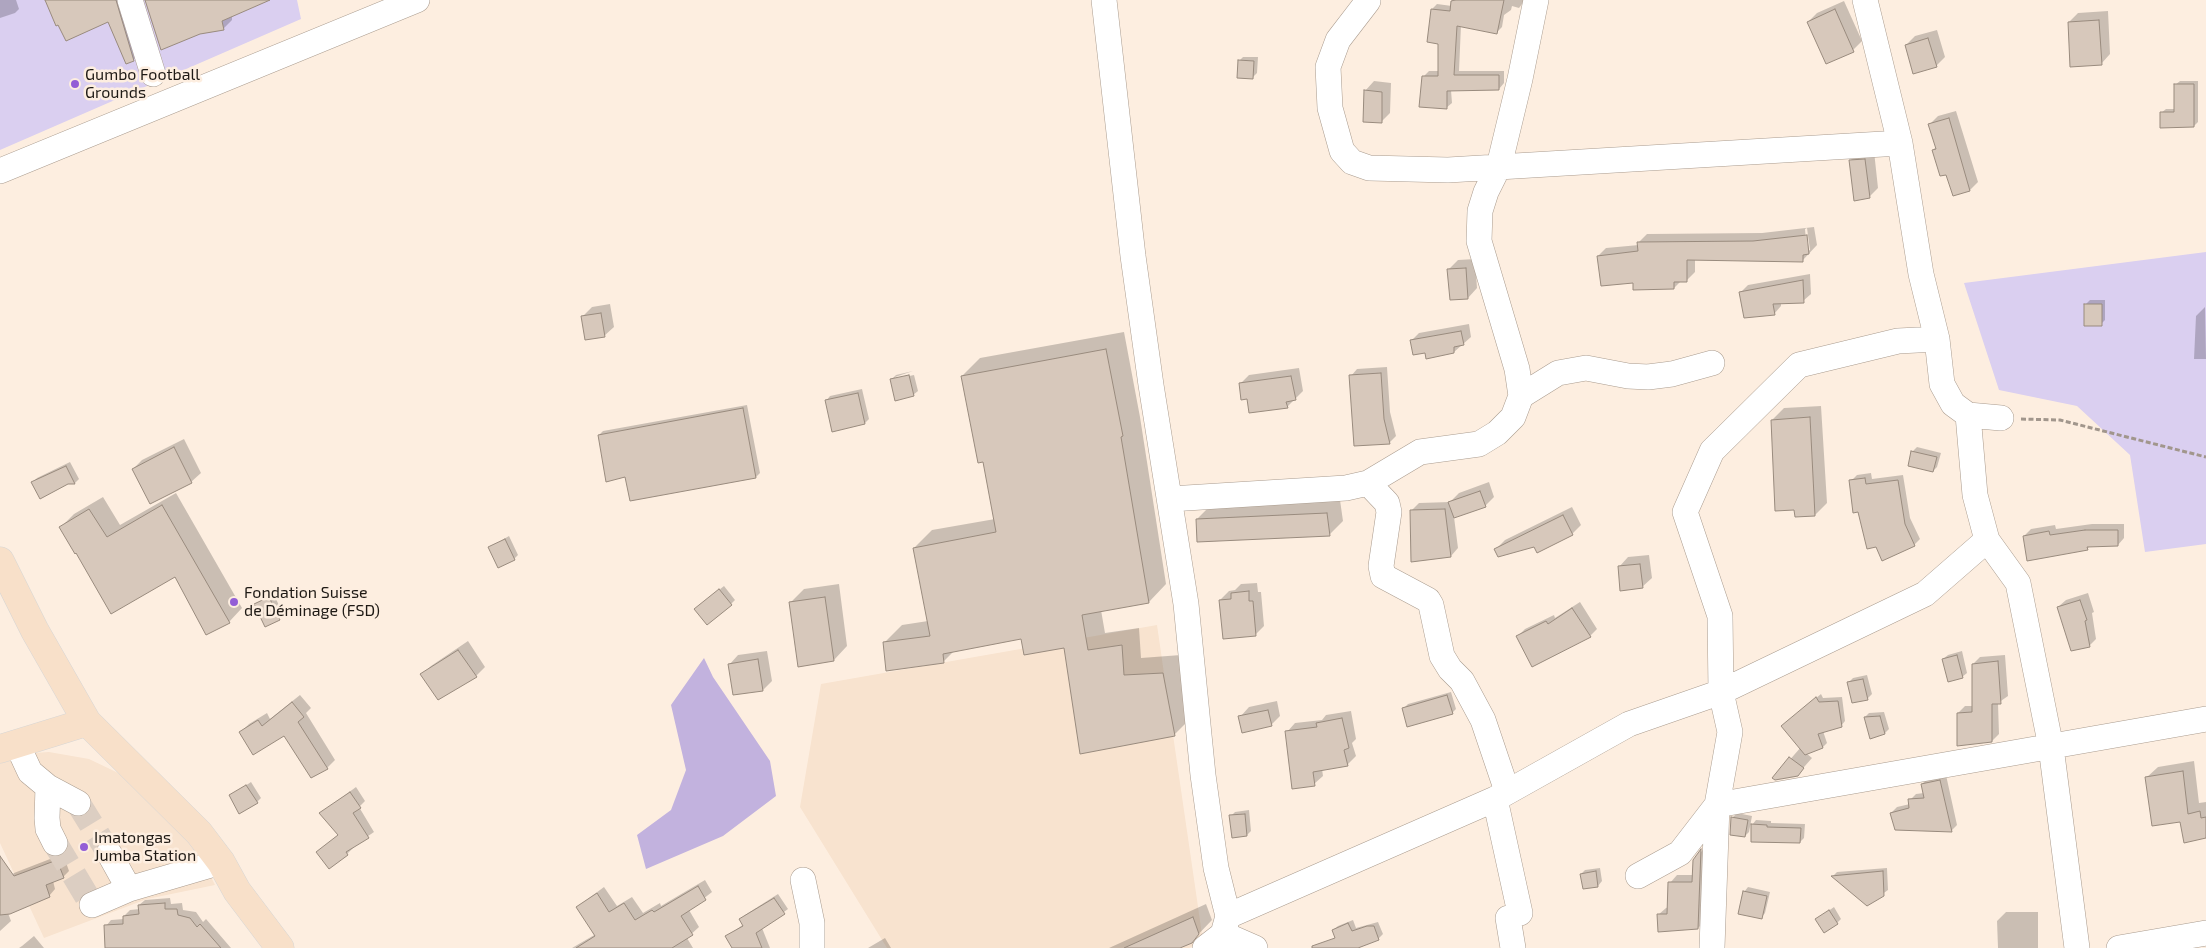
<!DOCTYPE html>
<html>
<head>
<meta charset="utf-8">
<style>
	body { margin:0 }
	canvas { display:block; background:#fdeee0 }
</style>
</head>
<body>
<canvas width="2206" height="948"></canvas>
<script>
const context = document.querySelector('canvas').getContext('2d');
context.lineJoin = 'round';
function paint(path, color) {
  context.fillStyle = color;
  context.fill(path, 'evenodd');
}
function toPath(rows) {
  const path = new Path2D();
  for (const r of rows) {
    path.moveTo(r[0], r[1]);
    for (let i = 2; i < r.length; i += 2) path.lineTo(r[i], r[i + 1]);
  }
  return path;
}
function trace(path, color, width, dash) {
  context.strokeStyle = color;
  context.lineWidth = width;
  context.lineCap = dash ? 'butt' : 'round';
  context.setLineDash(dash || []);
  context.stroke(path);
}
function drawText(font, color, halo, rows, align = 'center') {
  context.font = font + ' "Exo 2",sans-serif';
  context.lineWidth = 5;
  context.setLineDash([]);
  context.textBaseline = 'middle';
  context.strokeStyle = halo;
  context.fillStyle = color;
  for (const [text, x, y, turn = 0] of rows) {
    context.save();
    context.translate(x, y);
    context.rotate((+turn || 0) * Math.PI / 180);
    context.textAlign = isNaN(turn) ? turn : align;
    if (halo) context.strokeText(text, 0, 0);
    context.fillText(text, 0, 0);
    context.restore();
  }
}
paint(toPath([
	[1157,625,1203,941,1189,948,887,948,800,807,821,684],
	[49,752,89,759,137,782,195,845,215,885,147,899,44,938,0,843,0,762,34,753]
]), '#f8e3cf');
paint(toPath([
	[0,0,297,0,301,19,0,150],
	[2206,252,2206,544,2145,552,2130,455,2077,406,1999,390,1964,283]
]), '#dacff0');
paint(toPath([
	[704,658,713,677,770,761,776,796,723,836,646,869,637,835,671,810,686,770,671,705]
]), '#c2b2de');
paint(toPath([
	[0,0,16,0,19,9,15,13,0,18],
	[46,0,122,0,139,54,133,60,108,20],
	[146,0,259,0,232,15,232,20,223,29],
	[1454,0,1525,0,1519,8,1512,6,1511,10,1504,15,1502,27,1497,32,1461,25,1459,71,1504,71,1504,83,1499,89,1451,90,1452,103,1446,108,1424,76,1429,71,1439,71,1439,43,1432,9,1437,4,1452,6],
	[1844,1,1862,41,1853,50,1808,22,1817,13],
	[2108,11,2110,54,2101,64,2069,22,2078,13],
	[1937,30,1945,57,1936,66,1906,45,1915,36],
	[1243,57,1258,57,1257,73,1253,77,1239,61],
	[1374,81,1391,83,1390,113,1381,122,1365,91],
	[2180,81,2198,81,2198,122,2194,126,2161,113,2166,109,2175,109,2175,85],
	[1956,111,1978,182,1970,190,1953,195,1947,173,1933,150,1936,147,1930,124,1938,116],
	[1874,151,1878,188,1869,197,1850,161,1859,152],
	[1814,227,1817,245,1802,261,1695,259,1695,272,1686,281,1681,281,1674,288,1634,281,1598,256,1606,248,1639,245,1639,242,1647,234,1762,233],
	[1807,228,1810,250,1807,252,1805,229],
	[1475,259,1477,288,1468,298,1449,269,1458,260],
	[1810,274,1811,294,1803,301,1781,303,1781,306,1774,314,1740,293,1748,285],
	[2090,300,2105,300,2105,320,2101,324,2086,304],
	[610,304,614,327,604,336,583,316,592,307],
	[2205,307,2206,359,2194,359,2196,316],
	[1469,324,1471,337,1454,352,1412,340,1419,333],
	[1124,332,1140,417,1166,584,1149,602,1101,610,1105,633,1139,628,1141,658,1181,655,1192,717,1174,735,1065,647,1022,638,954,651,943,662,884,643,902,625,928,621,914,548,932,530,995,519,984,461,962,376,980,358],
	[1387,367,1390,412,1396,436,1389,443,1351,376,1357,369],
	[1299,368,1303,391,1287,407,1248,398,1240,384,1249,375],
	[913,371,895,377,895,379,914,375,918,391,913,395,892,379,896,375],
	[862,389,869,419,865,423,826,401,830,396],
	[747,405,760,473,756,477,626,476,599,435,603,431],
	[1821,406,1827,503,1815,515,1772,420,1784,408],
	[184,439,201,473,191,482,133,469,142,460],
	[1917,447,1941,453,1937,467,1933,471,1913,451],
	[70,462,79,479,75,483,33,482,37,478],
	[1871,473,1872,479,1903,475,1910,518,1920,539,1914,545,1877,546,1851,481,1857,475],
	[1489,482,1494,497,1485,506,1454,517,1458,548,1451,556,1411,511,1419,503,1450,502,1459,493],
	[176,493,242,608,229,622,175,575,60,528,74,514,103,497,120,525],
	[1340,500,1343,521,1329,535,1197,519,1210,506],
	[1572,507,1581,525,1572,534,1534,545,1496,549,1505,540],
	[2092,524,2124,524,2124,538,2118,545,2091,545,2087,549,2024,536,2031,529,2055,525,2056,529],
	[509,536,518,555,514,559,490,547],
	[1649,555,1652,578,1642,587,1619,567,1628,557],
	[1257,583,1258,592,1261,592,1264,626,1255,635,1220,600,1229,591,1235,590,1241,584],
	[839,584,847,646,834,660,790,603,804,589],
	[724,586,735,600,731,604,700,605],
	[2088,593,2094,612,2092,613,2096,639,2089,646,2058,607,2066,600],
	[274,594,283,615,279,619,256,604],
	[1580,602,1597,629,1590,636,1518,636,1525,629,1554,615,1555,618],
	[468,641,485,667,476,676,422,675,431,666],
	[767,651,772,681,763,690,729,665,738,655],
	[1962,651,1967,673,1962,677,1943,659,1948,655],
	[2005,655,2008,696,1998,703,1999,734,1992,741,1958,713,1965,706,1973,706,1973,664,1980,657],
	[1867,675,1872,694,1867,699,1848,683,1853,678],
	[1451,692,1456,709,1452,713,1404,708,1408,704],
	[1821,694,1823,698,1842,697,1845,721,1841,726,1823,731,1827,743,1823,747,1806,753,1812,758,1797,775,1774,778,1801,747,1787,722],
	[300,695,311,708,306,713,335,760,327,768,284,735,241,732,249,724,267,713,270,719],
	[1277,701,1280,716,1271,725,1240,717,1249,707],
	[1351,711,1356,739,1352,743,1356,756,1347,765,1322,769,1323,776,1314,784,1287,732,1295,723,1322,720,1326,715],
	[1884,712,1889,729,1885,733,1871,737,1865,717,1869,713],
	[2194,761,2199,803,2206,802,2206,837,2181,821,2146,778,2158,767],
	[1946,775,1957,825,1951,831,1891,813,1897,807,1910,804,1910,800,1916,794,1924,793,1922,784,1928,778],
	[251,782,261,798,257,802,230,796],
	[356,787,365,801,359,807,374,832,352,847,353,848,347,854,318,852,339,834,321,813],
	[1249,810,1251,831,1247,835,1233,837,1231,816,1235,812],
	[1737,813,1752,816,1749,832,1745,836,1732,818],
	[1756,820,1771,821,1771,823,1805,824,1804,838,1800,842,1752,825],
	[1708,844,1705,921,1698,928,1658,915,1666,908,1669,907,1670,883,1677,875,1694,875,1694,860],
	[63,854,69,871,63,877,53,881,55,889,49,896,8,913,11,921,0,931,0,889,11,876,14,873],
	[1600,868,1602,881,1598,886,1581,874,1585,870],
	[1887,868,1888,890,1867,905,1833,876,1837,872],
	[705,880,712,892,689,910,699,927,687,938,693,948,572,948,596,934,577,907,604,887,617,906,632,897,643,913,660,903,661,906],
	[1748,887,1770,892,1765,913,1761,918,1744,892],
	[778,894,788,909,762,928,770,948,734,948,727,936,744,924,741,919,745,915],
	[170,898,171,904,182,903,183,910,196,912,203,922,206,919,231,948,112,948,106,926,111,920,124,919,124,916,130,910,140,909,139,905,145,900],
	[1206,904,1212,920,1191,942,1177,948,1109,948],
	[1834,907,1841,919,1837,923,1817,919],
	[2006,912,2038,912,2038,948,1998,948,1997,921],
	[1353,920,1356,928,1378,922,1383,934,1378,939,1354,948,1340,948,1333,930,1338,926],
	[34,936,44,948,19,948,22,946],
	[885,938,891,948,868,948]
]), '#0003');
const building = toPath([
	[45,0,116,0,134,61,126,64,108,22,66,41,58,25,56,26,45,0],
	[145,0,270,0,222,21,224,30,200,34,161,50,145,0],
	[1455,0,1504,0,1497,34,1457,26,1454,75,1499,75,1499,90,1447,91,1447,109,1419,107,1422,76,1438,76,1438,44,1427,42,1431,9,1450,11,1451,1,1455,0],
	[1835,9,1854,52,1826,64,1807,22,1835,9],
	[2099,20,2102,65,2070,67,2068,22,2099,20],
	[1928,38,1937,67,1913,74,1905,45,1928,38],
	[1238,60,1254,61,1253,79,1237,78,1238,60],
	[2174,84,2194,84,2194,127,2160,128,2160,112,2174,112,2174,84],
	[1364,90,1382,92,1382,123,1363,122,1364,90],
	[1949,118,1970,191,1953,196,1946,175,1940,176,1932,150,1936,149,1928,124,1949,118],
	[1865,159,1870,198,1854,201,1849,160,1865,159],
	[1807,235,1809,254,1803,255,1803,262,1687,260,1687,282,1674,282,1674,289,1633,290,1633,283,1601,286,1597,256,1638,251,1637,242,1753,241,1807,235],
	[1466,268,1468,299,1450,300,1447,269,1466,268],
	[1803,280,1804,303,1773,304,1775,315,1744,318,1739,292,1803,280],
	[2084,304,2102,304,2102,326,2084,326,2084,304],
	[601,313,605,337,585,340,581,316,601,313],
	[1461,331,1464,345,1454,347,1454,353,1426,359,1425,353,1413,355,1410,340,1461,331],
	[1106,349,1123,436,1121,437,1149,603,1082,615,1088,650,1122,645,1124,675,1163,673,1175,736,1080,754,1064,648,1024,655,1021,639,943,654,944,663,886,671,883,642,930,636,913,548,996,532,983,462,978,463,961,376,1106,349],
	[1381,373,1384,419,1390,444,1354,446,1349,375,1381,373],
	[909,375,914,396,895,401,890,379,909,375],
	[1291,376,1296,400,1286,402,1288,408,1249,413,1247,399,1241,400,1239,383,1291,376],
	[858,393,865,424,832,432,825,400,858,393],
	[743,408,756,478,630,501,625,477,606,482,598,435,743,408],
	[1810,417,1815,516,1795,517,1794,510,1775,511,1771,420,1810,417],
	[174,447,192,483,150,504,132,469,174,447],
	[1911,451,1937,457,1933,472,1908,466,1911,451],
	[66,466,75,484,68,484,40,499,31,482,66,466],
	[1865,478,1866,484,1898,480,1905,524,1915,546,1882,561,1876,547,1867,549,1858,512,1853,513,1849,480,1865,478],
	[1480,491,1486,507,1454,518,1448,502,1480,491],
	[162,505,230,623,206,635,175,577,111,614,76,553,75,554,59,527,89,509,107,537,162,505],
	[1445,509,1451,557,1411,562,1410,510,1445,509],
	[1327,513,1330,536,1197,542,1196,519,1327,513],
	[1563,515,1573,535,1537,553,1534,547,1498,557,1494,549,1563,515],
	[2085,530,2118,530,2118,546,2087,547,2088,550,2027,561,2023,536,2049,531,2050,535,2085,530],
	[505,539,515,560,498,568,488,547,505,539],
	[1640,564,1643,588,1620,591,1618,566,1640,564],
	[719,589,732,605,707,625,694,609,719,589],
	[1249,591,1249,601,1253,601,1256,636,1223,639,1219,600,1231,599,1231,593,1249,591],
	[269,597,280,620,265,627,254,604,269,597],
	[825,597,834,661,798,667,789,602,825,597],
	[2080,600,2087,620,2085,621,2090,647,2071,651,2057,607,2080,600],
	[1572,608,1591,637,1532,667,1516,636,1546,621,1548,624,1572,608],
	[458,650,477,677,438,700,420,674,458,650],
	[1957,655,1963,678,1948,682,1942,659,1957,655],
	[758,659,763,691,733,695,728,664,758,659],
	[1998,661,2001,704,1992,704,1992,742,1957,746,1957,713,1972,712,1972,664,1998,661],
	[1863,679,1868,700,1852,703,1847,682,1863,679],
	[1447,695,1453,714,1407,727,1402,708,1447,695],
	[1816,697,1819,702,1838,701,1842,727,1818,734,1823,748,1805,755,1781,726,1816,697],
	[292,702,304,717,298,722,328,769,311,778,284,736,253,755,239,732,258,720,262,726,292,702],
	[1268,710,1272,726,1242,733,1238,716,1268,710],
	[1880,716,1885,734,1870,739,1864,717,1880,716],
	[1342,718,1349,748,1344,750,1348,766,1313,772,1315,786,1292,789,1285,731,1317,727,1316,723,1342,718],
	[1789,757,1804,768,1798,776,1775,780,1772,778,1789,757],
	[2183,771,2188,814,2200,811,2201,818,2206,817,2206,838,2184,843,2180,822,2152,826,2145,777,2183,771],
	[1940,780,1952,832,1895,830,1890,813,1909,808,1908,799,1924,798,1921,784,1940,780],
	[246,785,258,803,239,814,229,795,246,785],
	[350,792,361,808,353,813,369,838,346,852,348,855,329,869,316,852,338,835,319,813,350,792],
	[1245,814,1247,836,1232,838,1229,815,1245,814],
	[1731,817,1748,820,1745,837,1730,835,1731,817],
	[1751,824,1767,825,1767,827,1801,828,1800,843,1751,842,1751,824],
	[1701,849,1698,929,1658,932,1657,914,1667,914,1668,882,1692,882,1693,860,1701,849],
	[0,856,14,876,57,860,64,878,46,885,50,897,10,914,0,915,0,856],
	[1596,871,1598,887,1583,889,1580,874,1596,871],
	[1883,871,1884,896,1867,906,1831,876,1883,871],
	[698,886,706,900,681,916,693,935,672,948,576,948,595,936,576,907,597,893,609,912,624,903,635,920,652,910,654,912,698,886],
	[1743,891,1767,896,1762,919,1738,914,1743,891],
	[774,898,785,914,756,933,762,948,732,948,725,936,743,926,739,919,774,898],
	[165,903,165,909,177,909,178,915,190,918,197,927,200,924,221,948,105,948,104,925,123,924,123,916,139,914,138,905,165,903],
	[1829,910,1838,924,1824,933,1815,919,1829,910],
	[1193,917,1199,934,1192,943,1180,948,1124,948,1193,917],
	[1348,923,1352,931,1367,926,1374,926,1379,940,1358,948,1312,948,1312,946,1335,938,1332,930,1348,923]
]);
paint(building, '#d7c8bb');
trace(building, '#998b7e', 1);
trace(toPath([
	[78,803,109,853],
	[55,843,92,905]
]), '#dccec2', 25, [25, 12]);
const minor = toPath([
	[130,0,153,74],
	[1104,0,1133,256,1151,385,1186,604,1203,775,1216,868,1228,916,1223,934,1205,948],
	[1368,1,1338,40,1328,67,1330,108,1342,151,1352,162,1369,168,1448,170,1900,143,1865,0],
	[1900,143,1921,274,1937,339,1942,384,1953,404,1968,415,2001,418],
	[0,171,417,0],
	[1937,339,1898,341,1799,365,1712,451,1685,512,1720,616,1721,692,1730,732,1717,805,2206,719],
	[1521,396,1558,373,1586,368,1628,376,1648,377,1672,374,1712,363],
	[1968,415,1975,495,1987,540,2018,583,2051,747,2077,948],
	[1368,483,1387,503,1389,512,1381,566,1383,576,1428,600,1431,605,1442,656,1450,669,1462,681,1483,720,1507,791],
	[1170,499,1346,488,1368,483,1420,452,1479,444,1497,433,1513,417,1521,396,1517,369,1479,241,1480,211,1486,192,1499,166,1520,79,1536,0],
	[17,744,30,772,48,787,78,803],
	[48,787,47,818,48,829,55,843],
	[1495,799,1520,913],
	[109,853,129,889,221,862],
	[1638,876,1680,853,1717,805,1712,948],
	[803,880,812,923,812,948],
	[92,905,129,889],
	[1228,916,1495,799,1629,724,1721,692,1925,594,1987,540],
	[1508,918,1513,948],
	[1223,934,1255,948],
	[2119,948,2206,933]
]);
const major = toPath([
	[0,561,35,631,87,722,199,833,221,862,237,891,280,948],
	[0,749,87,722]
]);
trace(minor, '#aa9c8f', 26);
trace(major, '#d7d6d5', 29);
trace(toPath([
	[2021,419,2060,420,2206,457]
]), '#a1968c', 3, [5, 2.5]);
trace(minor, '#fff', 25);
trace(major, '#f8e0c9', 28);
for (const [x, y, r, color] of [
	[75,84,5,"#935ed6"],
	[234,602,5,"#935ed6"],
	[84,847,5,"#935ed6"]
]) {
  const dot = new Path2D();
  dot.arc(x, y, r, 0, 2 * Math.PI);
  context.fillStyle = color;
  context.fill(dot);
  trace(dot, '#fdeee0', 2);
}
drawText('16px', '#1f1a15', '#fdeee0', [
	["Gumbo Football",85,75],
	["Grounds",85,93],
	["Fondation Suisse",244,593],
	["de Déminage (FSD)",244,611],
	["Imatongas",94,838],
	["Jumba Station",94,856]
], 'left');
</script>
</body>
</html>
